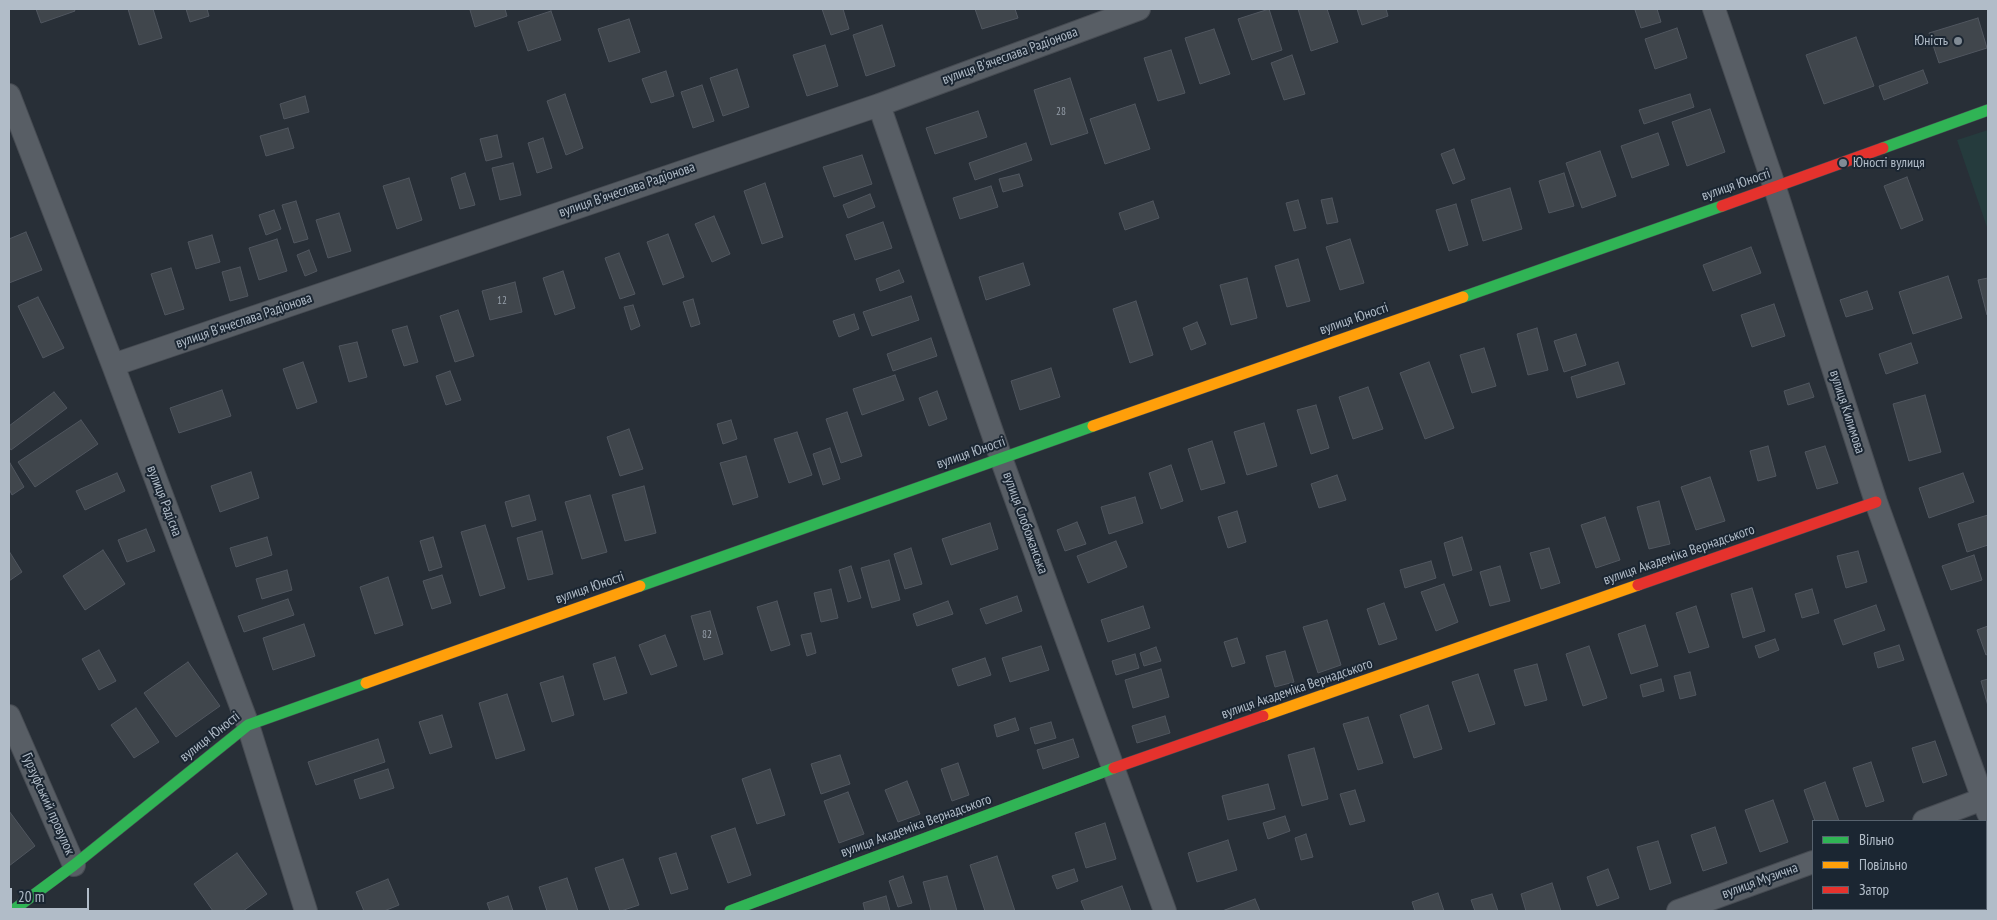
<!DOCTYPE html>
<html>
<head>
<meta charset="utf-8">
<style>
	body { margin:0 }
	#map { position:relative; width:1997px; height:920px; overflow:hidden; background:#282f37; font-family:"PT Sans Narrow",sans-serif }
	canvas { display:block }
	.frame { position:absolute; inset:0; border:10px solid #b1bcc8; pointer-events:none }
	.legend { position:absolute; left:1812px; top:820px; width:175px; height:90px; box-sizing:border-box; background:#1b2632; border:1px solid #57626e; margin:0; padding:6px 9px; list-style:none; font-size:15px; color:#b1bcc8 }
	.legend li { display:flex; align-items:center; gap:10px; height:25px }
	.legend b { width:25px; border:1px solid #57626e }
	.scale { position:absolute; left:10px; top:888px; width:79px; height:22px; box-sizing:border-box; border:2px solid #b1bcc8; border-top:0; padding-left:6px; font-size:15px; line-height:18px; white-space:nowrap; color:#b1bcc8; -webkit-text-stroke:4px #1b2632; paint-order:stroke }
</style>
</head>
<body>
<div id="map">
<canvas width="1997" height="920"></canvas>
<div class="frame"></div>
<ul class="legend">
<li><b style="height:6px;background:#30b455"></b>Вільно</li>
<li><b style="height:6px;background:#ff9f0a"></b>Повільно</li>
<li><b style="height:6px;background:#e5322d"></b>Затор</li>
</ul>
<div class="scale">20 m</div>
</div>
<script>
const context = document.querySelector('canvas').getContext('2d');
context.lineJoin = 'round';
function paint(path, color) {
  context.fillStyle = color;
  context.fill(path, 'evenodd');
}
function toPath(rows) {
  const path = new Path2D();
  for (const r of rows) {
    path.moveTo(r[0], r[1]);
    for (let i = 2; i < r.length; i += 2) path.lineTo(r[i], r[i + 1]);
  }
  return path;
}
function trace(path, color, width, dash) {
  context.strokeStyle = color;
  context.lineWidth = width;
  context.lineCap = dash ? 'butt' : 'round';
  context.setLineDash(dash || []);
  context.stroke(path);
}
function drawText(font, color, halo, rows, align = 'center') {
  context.font = font + ' "PT Sans Narrow",sans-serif';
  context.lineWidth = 4;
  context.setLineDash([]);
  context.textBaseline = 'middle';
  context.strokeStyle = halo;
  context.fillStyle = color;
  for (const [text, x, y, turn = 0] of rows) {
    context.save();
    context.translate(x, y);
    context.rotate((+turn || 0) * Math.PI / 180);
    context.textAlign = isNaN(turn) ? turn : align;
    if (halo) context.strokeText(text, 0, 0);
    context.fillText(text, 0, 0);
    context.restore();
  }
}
paint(toPath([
	[1988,130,1988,230,1957,140]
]), '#253b3d');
const building = toPath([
	[36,9,74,9,75,11,41,23,36,9],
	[128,9,153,9,162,38,139,45,128,9],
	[186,9,207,9,209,16,190,22,186,9],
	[474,9,505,9,507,16,475,27,470,10,474,9],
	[822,9,843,9,849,29,831,35,822,9],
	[975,9,1015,9,1018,18,982,29,975,9],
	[1269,9,1282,50,1252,60,1238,19,1269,9],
	[1298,9,1327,9,1338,42,1311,51,1298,9],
	[1357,9,1386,9,1388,16,1362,25,1357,9],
	[1638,9,1657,9,1661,22,1641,28,1635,10,1638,9],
	[551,11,561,40,528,51,518,22,551,11],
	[1978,18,1987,48,1939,63,1929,33,1978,18],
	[629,19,640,52,609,62,598,29,629,19],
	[882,25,895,66,866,76,853,35,882,25],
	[1677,28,1687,58,1655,69,1645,39,1677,28],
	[1214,29,1230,74,1200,84,1185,38,1214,29],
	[1856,37,1874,86,1824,104,1806,55,1856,37],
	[825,45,838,86,807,96,793,55,825,45],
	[1171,50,1185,93,1158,101,1144,58,1171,50],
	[1292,55,1305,94,1284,100,1271,63,1292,55],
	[737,69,749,107,723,116,710,78,737,69],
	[1923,70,1928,83,1884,100,1879,86,1923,70],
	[666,71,674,96,651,103,642,79,666,71],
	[1070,78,1088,133,1051,145,1034,90,1070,78],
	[702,85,714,121,693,128,681,92,702,85],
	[565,94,583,148,566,155,547,101,565,94],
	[1690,94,1694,107,1644,124,1639,110,1690,94],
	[305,96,309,112,284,119,280,104,305,96],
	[1135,104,1150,149,1105,164,1090,119,1135,104],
	[1710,109,1725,152,1687,166,1672,122,1710,109],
	[978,111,987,137,935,154,926,128,978,111],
	[288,128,294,148,266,156,260,136,288,128],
	[1658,133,1669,165,1632,178,1621,146,1658,133],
	[497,135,502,157,486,161,480,139,497,135],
	[543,138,552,168,537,173,528,143,543,138],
	[1026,143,1032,160,975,180,969,163,1026,143],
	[1454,149,1465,179,1453,184,1441,154,1454,149],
	[1600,151,1616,196,1582,208,1566,163,1600,151],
	[862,155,872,184,834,197,823,167,862,155],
	[513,163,521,195,500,200,492,168,513,163],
	[465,173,475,205,460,209,451,178,465,173],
	[1564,173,1574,206,1549,213,1539,181,1564,173],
	[1019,174,1023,186,1003,192,999,179,1019,174],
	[1907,177,1923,220,1901,229,1884,186,1907,177],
	[409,178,422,220,397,229,383,186,409,178],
	[765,183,783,237,762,244,744,191,765,183],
	[991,186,998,207,960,219,953,198,991,186],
	[1510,188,1522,229,1483,241,1471,200,1510,188],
	[870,194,875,207,848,218,843,205,870,194],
	[1332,198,1338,222,1327,224,1321,200,1332,198],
	[1298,200,1306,228,1294,231,1286,203,1298,200],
	[296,201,308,239,294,243,282,205,296,201],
	[1153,201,1159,218,1125,230,1119,213,1153,201],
	[1456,204,1468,245,1449,251,1436,210,1456,204],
	[274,210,281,229,266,235,259,215,274,210],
	[339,213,351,251,328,258,316,220,339,213],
	[714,216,730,254,712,262,695,224,714,216],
	[883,222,892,248,855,260,846,235,883,222],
	[26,232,42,270,9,283,9,239,26,232],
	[668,234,684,277,663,285,647,242,668,234],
	[212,235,220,262,196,269,188,242,212,235],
	[277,239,287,271,259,280,249,248,277,239],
	[1350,239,1364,283,1340,290,1326,247,1350,239],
	[1751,247,1761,273,1713,291,1703,265,1751,247],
	[309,250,317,271,305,276,297,255,309,250],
	[619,253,635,294,620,299,605,258,619,253],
	[1298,259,1310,301,1287,307,1275,266,1298,259],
	[1023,263,1030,285,986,300,979,277,1023,263],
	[240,267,248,296,230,301,222,272,240,267],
	[171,268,184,309,165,315,151,274,171,268],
	[899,270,904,282,880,291,876,279,899,270],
	[563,271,575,308,555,315,543,278,563,271],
	[1948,276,1962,318,1913,334,1899,292,1948,276],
	[1247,278,1257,318,1231,325,1220,285,1247,278],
	[1988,278,1988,315,1987,315,1978,280,1988,278],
	[515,282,522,312,490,320,482,291,515,282],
	[1867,291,1873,309,1846,317,1840,300,1867,291],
	[911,296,919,320,872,336,863,312,911,296],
	[38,297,64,348,43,358,18,306,38,297],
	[693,299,700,324,691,327,683,302,693,299],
	[1136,301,1153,355,1130,363,1113,309,1136,301],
	[1774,304,1785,336,1752,347,1741,315,1774,304],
	[633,305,640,326,631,330,624,307,633,305],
	[458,310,474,356,455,362,440,316,458,310],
	[854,314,859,329,839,337,833,321,854,314],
	[1197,322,1206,344,1191,350,1183,328,1197,322],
	[407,326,418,362,404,366,392,330,407,326],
	[1537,328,1548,370,1528,375,1517,334,1537,328],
	[1576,334,1586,365,1564,372,1554,341,1576,334],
	[931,338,937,356,893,371,887,354,931,338],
	[357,342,367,377,349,382,339,346,357,342],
	[1911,343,1918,363,1886,374,1879,354,1911,343],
	[1484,348,1496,386,1472,393,1460,355,1484,348],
	[303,362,317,402,297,409,283,369,303,362],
	[1429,362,1454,428,1425,439,1400,373,1429,362],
	[1618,362,1625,384,1577,398,1571,377,1618,362],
	[1051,368,1060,397,1020,410,1011,381,1051,368],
	[450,371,461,400,446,405,436,376,450,371],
	[895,375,904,400,862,415,853,389,895,375],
	[1809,383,1814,397,1788,405,1784,391,1809,383],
	[1368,387,1383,429,1353,439,1339,397,1368,387],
	[222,390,231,416,179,433,170,408,222,390],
	[937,391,947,419,929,426,919,398,937,391],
	[54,392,67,408,11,450,9,447,9,426,54,392],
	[1925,395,1941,452,1909,461,1893,404,1925,395],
	[1316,405,1329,448,1311,454,1297,410,1316,405],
	[847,412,862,456,841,463,826,419,847,412],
	[81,420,98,444,35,487,18,462,81,420],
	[731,420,737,439,723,444,717,424,731,420],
	[1264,423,1277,466,1247,475,1234,432,1264,423],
	[629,429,643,469,620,476,607,437,629,429],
	[797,432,812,475,789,483,774,439,797,432],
	[1212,441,1225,483,1201,490,1188,449,1212,441],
	[1768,446,1776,476,1758,481,1750,451,1768,446],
	[1825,446,1838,483,1817,489,1805,452,1825,446],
	[830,448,840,479,823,485,813,454,830,448],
	[746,456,758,497,733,505,720,463,746,456],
	[10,463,24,487,12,495,9,489,10,463],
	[1171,465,1183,501,1161,509,1149,473,1171,465],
	[251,472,259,498,220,512,211,486,251,472],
	[117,473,125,491,85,510,76,491,117,473],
	[1963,473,1974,502,1929,518,1919,488,1963,473],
	[1337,475,1346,500,1319,508,1311,484,1337,475],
	[1710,477,1725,521,1696,530,1681,487,1710,477],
	[644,486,656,533,625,541,612,495,644,486],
	[529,495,536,520,512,527,505,502,529,495],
	[590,495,607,552,582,559,565,502,590,495],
	[1135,497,1143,523,1109,534,1101,507,1135,497],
	[1659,501,1670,544,1649,549,1637,507,1659,501],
	[1237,511,1246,542,1228,548,1218,517,1237,511],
	[1988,515,1988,545,1967,552,1958,524,1988,515],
	[1605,517,1620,560,1596,568,1581,525,1605,517],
	[1077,522,1086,544,1065,551,1057,530,1077,522],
	[990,523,998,549,951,565,942,539,990,523],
	[485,525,505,588,480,596,461,532,485,525],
	[146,529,155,551,127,562,118,540,146,529],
	[542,531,553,574,528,580,517,538,542,531],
	[267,537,272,555,236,567,230,548,267,537],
	[433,537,442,567,429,571,420,541,433,537],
	[1462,537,1472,570,1453,576,1444,543,1462,537],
	[1116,541,1127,567,1088,583,1077,556,1116,541],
	[911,548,922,584,905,589,894,554,911,548],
	[1549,548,1560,583,1541,589,1530,553,1549,548],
	[103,550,125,584,85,610,63,576,103,550],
	[9,551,22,572,9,581,9,551],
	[1858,551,1867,582,1846,588,1837,556,1858,551],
	[1974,555,1982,580,1951,590,1942,566,1974,555],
	[889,560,900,600,872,608,861,568,889,560],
	[1431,561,1436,578,1405,588,1400,570,1431,561],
	[851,566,861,598,848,602,839,570,851,566],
	[1500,566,1510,601,1490,606,1480,572,1500,566],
	[287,570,292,590,262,599,256,579,287,570],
	[442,575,451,603,432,609,423,581,442,575],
	[388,577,403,625,375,634,360,587,388,577],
	[1444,584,1458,622,1436,631,1421,592,1444,584],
	[1752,588,1765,631,1743,638,1731,594,1752,588],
	[831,589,838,618,821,622,814,593,831,589],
	[1812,589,1819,613,1802,618,1795,594,1812,589],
	[1017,596,1022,611,986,624,980,609,1017,596],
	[288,599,294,615,244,632,238,616,288,599],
	[777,601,790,645,771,651,757,607,777,601],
	[948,601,953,614,917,626,913,614,948,601],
	[1384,603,1397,639,1379,645,1367,609,1384,603],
	[1876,605,1885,630,1843,645,1834,620,1876,605],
	[1143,606,1150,628,1108,642,1101,620,1143,606],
	[1696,606,1709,647,1689,653,1676,613,1696,606],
	[710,611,723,654,704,660,691,616,710,611],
	[1327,620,1341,665,1318,673,1303,627,1327,620],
	[304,624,315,656,273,670,263,638,304,624],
	[1645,625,1658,666,1631,674,1618,634,1645,625],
	[1988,626,1988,654,1986,655,1977,630,1988,626],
	[811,633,816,653,807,656,801,635,811,633],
	[665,635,677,666,651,675,639,645,665,635],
	[1237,638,1245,663,1232,667,1224,642,1237,638],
	[1775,639,1779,650,1759,658,1755,646,1775,639],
	[1899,645,1904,660,1878,668,1874,653,1899,645],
	[1041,646,1049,670,1010,682,1002,658,1041,646],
	[1589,646,1607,698,1583,706,1566,654,1589,646],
	[1156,647,1161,661,1144,666,1140,653,1156,647],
	[99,650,116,681,99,690,82,659,99,650],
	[1285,651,1294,682,1275,687,1266,656,1285,651],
	[1135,654,1139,668,1116,675,1112,661,1135,654],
	[615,657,627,693,604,700,593,664,615,657],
	[985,658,991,675,958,686,952,669,985,658],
	[188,662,220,706,176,737,144,693,188,662],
	[1537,664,1547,700,1525,706,1514,670,1537,664],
	[1161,669,1169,697,1133,708,1125,680,1161,669],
	[1690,672,1696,695,1680,699,1674,676,1690,672],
	[1478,674,1495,724,1469,732,1452,682,1478,674],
	[563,676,574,715,552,722,540,683,563,676],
	[1661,679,1664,691,1643,697,1640,685,1661,679],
	[1988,679,1988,706,1981,681,1988,679],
	[507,694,525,750,496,759,479,703,507,694],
	[1428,705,1442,749,1414,758,1400,715,1428,705],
	[136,708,159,742,134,758,111,725,136,708],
	[442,715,452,747,430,754,419,722,442,715],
	[1165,716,1170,733,1137,743,1132,726,1165,716],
	[1368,717,1383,763,1358,770,1343,724,1368,717],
	[1015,718,1019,730,997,737,994,725,1015,718],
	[1051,722,1056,738,1035,744,1030,728,1051,722],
	[378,739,385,762,316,785,308,762,378,739],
	[1073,739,1079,757,1043,769,1037,750,1073,739],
	[1935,741,1947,775,1923,783,1912,748,1935,741],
	[1314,748,1328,799,1302,806,1288,755,1314,748],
	[840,755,850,784,821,794,811,764,840,755],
	[1871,762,1884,801,1866,807,1853,768,1871,762],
	[958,763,969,795,952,801,941,769,958,763],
	[388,769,394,788,360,799,354,780,388,769],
	[770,769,785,815,757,824,742,779,770,769],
	[907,781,920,814,898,822,885,790,907,781],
	[1825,782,1839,821,1815,821,1804,790,1825,782],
	[1268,784,1275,809,1228,820,1222,796,1268,784],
	[1355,790,1365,821,1350,825,1340,794,1355,790],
	[848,792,864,834,839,843,824,801,848,792],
	[1773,800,1788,842,1760,852,1745,810,1773,800],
	[9,811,35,846,9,866,9,811],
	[1285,816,1290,831,1268,839,1263,823,1285,816],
	[1105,823,1116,859,1086,868,1075,833,1105,823],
	[1715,827,1727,863,1703,871,1691,835,1715,827],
	[735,828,751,875,728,883,711,836,735,828],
	[1306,834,1313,857,1301,860,1295,838,1306,834],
	[1228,840,1237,870,1197,882,1188,853,1228,840],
	[1658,841,1671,883,1650,890,1637,847,1658,841],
	[237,853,267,894,243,911,213,911,194,884,237,853],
	[676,853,688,889,671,894,659,858,676,853],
	[997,856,1015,911,985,911,970,865,997,856],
	[623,859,639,905,621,911,610,911,595,868,623,859],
	[1074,869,1078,881,1057,889,1052,876,1074,869],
	[1608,869,1619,898,1597,906,1587,877,1608,869],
	[903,876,912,903,898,907,889,881,903,876],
	[947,876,957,911,931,911,923,882,947,876],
	[567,878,578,911,547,911,539,887,567,878],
	[388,879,399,905,384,911,364,911,356,892,388,879],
	[1552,883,1561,911,1526,911,1521,894,1552,883],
	[1122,886,1131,911,1085,911,1081,901,1122,886],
	[1438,893,1444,911,1415,911,1412,902,1438,893],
	[1492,894,1498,911,1475,911,1471,900,1492,894],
	[508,896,513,911,490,911,487,903,508,896],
	[886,896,890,911,865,911,863,903,886,896],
	[1255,899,1260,911,1222,911,1255,899],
	[1858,909,1871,909,1872,911,1852,911,1858,909]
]);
paint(building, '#40464c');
trace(building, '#50565f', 1);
const street = toPath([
	[1714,9,1775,188,1876,502,1988,813],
	[9,95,113,365,248,725,306,911],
	[879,105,1001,458,1165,911],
	[113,365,879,105,1139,9],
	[9,716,74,865],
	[1924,821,1988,797],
	[1678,911,1813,862]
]);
const fast = toPath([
	[1883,148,1988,110],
	[1463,297,1722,206],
	[640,586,1093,426],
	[12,911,74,865,248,725,366,683],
	[730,911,1114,768]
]);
const slow = toPath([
	[1093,426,1463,297],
	[366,683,640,586],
	[1263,716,1638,585]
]);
const jam = toPath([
	[1722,206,1883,148],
	[1638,585,1876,502],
	[1114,768,1263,716]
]);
trace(street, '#464b52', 24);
trace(fast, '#464b52', 12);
trace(slow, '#464b52', 12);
trace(jam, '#464b52', 12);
trace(street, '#585e65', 22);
trace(fast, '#30b455', 11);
trace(slow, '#ff9f0a', 11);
trace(jam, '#e5322d', 11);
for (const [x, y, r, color] of [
	[1958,41,5,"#818b95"],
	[1843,163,5,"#818b95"]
]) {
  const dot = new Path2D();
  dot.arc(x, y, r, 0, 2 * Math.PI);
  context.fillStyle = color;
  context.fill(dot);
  trace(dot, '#1b2632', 2);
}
drawText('11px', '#959ea9', null, [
	["28",1061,112],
	["12",502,301],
	["82",707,635]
]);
drawText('14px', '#b1bcc8', '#1b2632', [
	["Юність",1948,41],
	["Юності вулиця",1853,163,"left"]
], 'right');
drawText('14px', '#b1bcc8', '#1b2632', [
	["вулиця В'ячеслава Радіонова",1010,56,-20],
	["вулиця Юності",1736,185,-19],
	["вулиця В'ячеслава Радіонова",627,190,-19],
	["вулиця Юності",1354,319,-19],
	["вулиця В'ячеслава Радіонова",244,321,-19],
	["вулиця Килимова",1847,412,72],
	["вулиця Юності",971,453,-19],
	["вулиця Радісна",164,501,69],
	["вулиця Слобожанська",1025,523,70],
	["вулиця Академіка Вернадського",1679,555,-19],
	["вулиця Юності",590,588,-19],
	["вулиця Академіка Вернадського",1297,689,-19],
	["вулиця Юності",210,737,-38],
	["Гурзуфський провулок",48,804,66],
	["вулиця Академіка Вернадського",916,826,-20],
	["вулиця Музична",1760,881,-20]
]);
</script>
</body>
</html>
